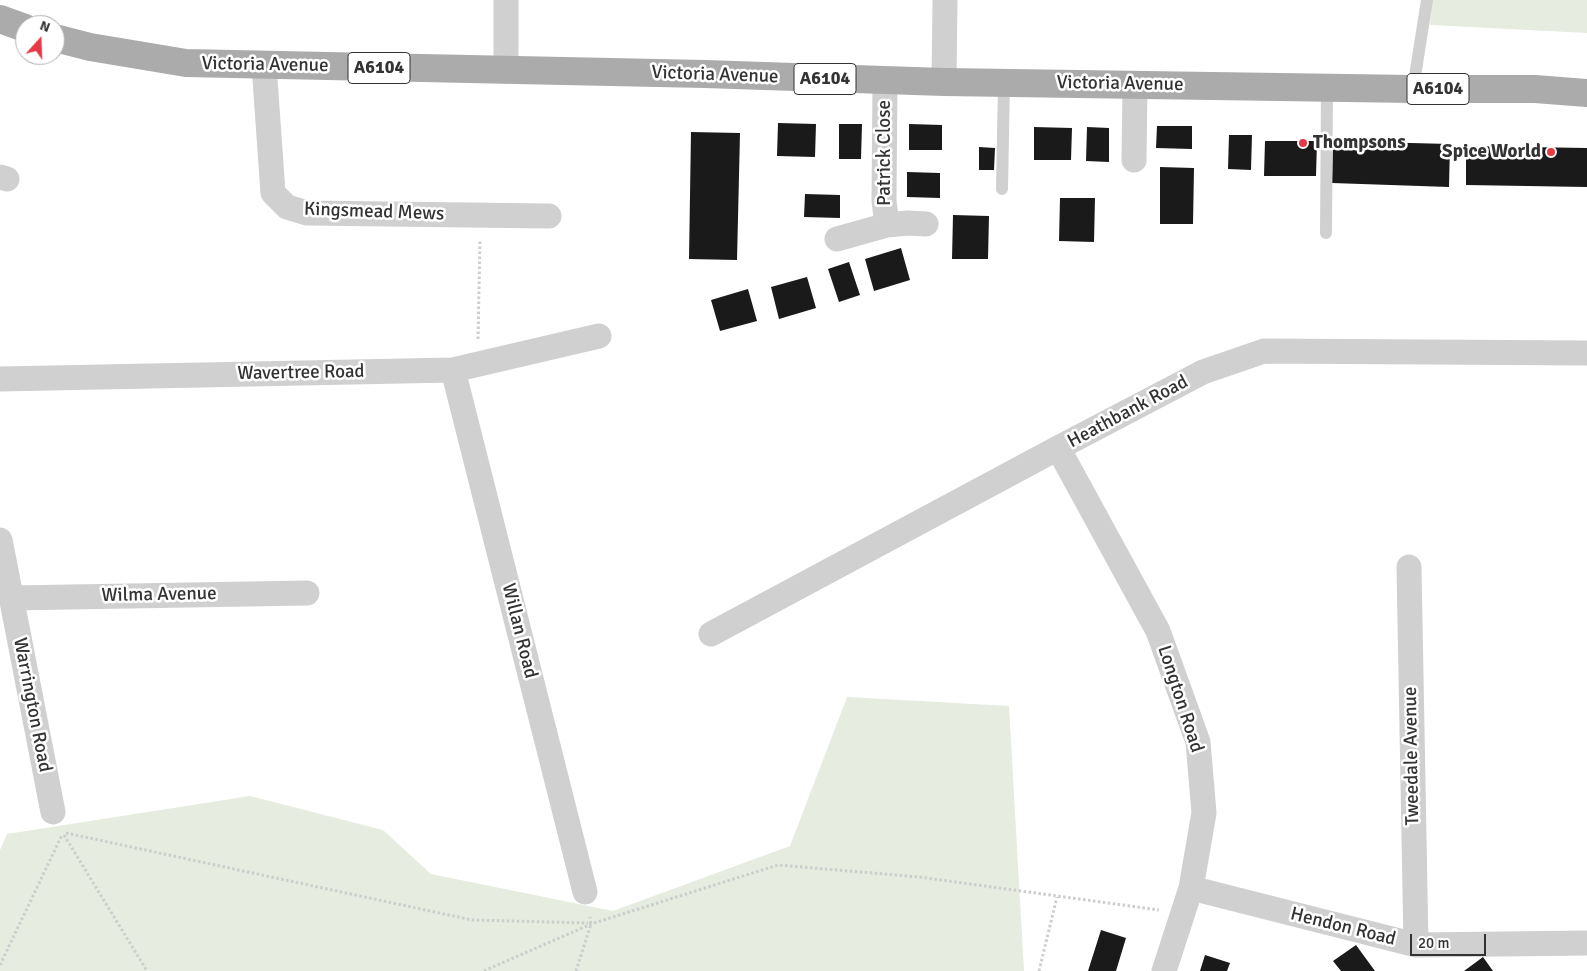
<!DOCTYPE html>
<html>
<head>
<meta charset="utf-8">
<style>
	body { margin:0 }
	#map { position:relative; width:1587px; height:971px; overflow:hidden; background:#fff; font-family:Signika,sans-serif }
	canvas { display:block }
	.north { position:absolute; left:15px; top:15px; width:50px; height:50px; box-sizing:border-box; background:#fff; border:1px solid #adadad; border-radius:50%; rotate:20deg; font-size:14px; font-weight:700; line-height:20px; text-align:center; color:#333 }
	.north::after { content:''; display:block; margin:auto; width:18px; height:22px; background:#e63946; clip-path:polygon(50% 0,100% 100%,50% 72%,0 100%) }
	.scale { position:absolute; left:1410px; top:934px; width:76px; height:22px; box-sizing:border-box; border:2px solid #333; border-top:0; padding-left:6px; font-size:15px; line-height:18px; white-space:nowrap; color:#333; -webkit-text-stroke:4px #fff; paint-order:stroke }
</style>
</head>
<body>
<div id="map">
<canvas width="1587" height="971"></canvas>
<div class="north">N</div>
<div class="scale">20 m</div>
</div>
<script>
const context = document.querySelector('canvas').getContext('2d');
context.lineJoin = 'round';
function paint(path, color) {
  context.fillStyle = color;
  context.fill(path, 'evenodd');
}
function toPath(rows) {
  const path = new Path2D();
  for (const r of rows) {
    path.moveTo(r[0], r[1]);
    for (let i = 2; i < r.length; i += 2) path.lineTo(r[i], r[i + 1]);
  }
  return path;
}
function trace(path, color, width, dash) {
  context.strokeStyle = color;
  context.lineWidth = width;
  context.lineCap = dash ? 'butt' : 'round';
  context.setLineDash(dash || []);
  context.stroke(path);
}
function drawText(font, color, halo, rows, align = 'center') {
  context.font = font + ' Signika,sans-serif';
  context.lineWidth = 5;
  context.setLineDash([]);
  context.textBaseline = 'middle';
  context.strokeStyle = halo;
  context.fillStyle = color;
  for (const [text, x, y, turn = 0] of rows) {
    context.save();
    context.translate(x, y);
    context.rotate((+turn || 0) * Math.PI / 180);
    context.textAlign = isNaN(turn) ? turn : align;
    if (halo) context.strokeText(text, 0, 0);
    context.fillText(text, 0, 0);
    context.restore();
  }
}
paint(toPath([
	[1432,0,1587,0,1587,33,1430,25],
	[847,697,1009,706,1024,971,0,971,0,850,7,834,250,796,383,830,431,874,613,911,790,846]
]), '#e6ecdf');
paint(toPath([
	[778,123,816,124,815,157,777,156],
	[839,124,862,124,861,159,839,159],
	[909,124,942,125,942,150,909,150],
	[1157,126,1192,126,1192,149,1156,148],
	[1034,127,1072,128,1071,160,1034,160],
	[1087,127,1109,128,1109,162,1086,161],
	[691,132,740,133,737,260,689,259],
	[1229,135,1252,135,1251,170,1228,169],
	[1265,141,1317,141,1316,176,1264,176],
	[1333,141,1450,144,1449,187,1332,183],
	[1466,146,1587,148,1587,187,1466,185],
	[979,147,995,148,994,170,979,170],
	[1160,167,1194,168,1193,224,1160,224],
	[907,172,940,173,940,198,907,197],
	[805,194,840,195,840,218,804,217],
	[1060,198,1095,198,1094,242,1059,241],
	[953,215,989,216,988,259,952,259],
	[901,248,910,280,874,291,865,259],
	[849,262,860,295,839,302,828,269],
	[807,277,816,308,779,319,771,287],
	[748,289,757,321,720,331,711,300],
	[1101,930,1126,938,1116,971,1088,971],
	[1356,945,1375,971,1341,971,1333,961],
	[1205,955,1230,963,1227,971,1200,971],
	[1483,957,1493,971,1464,971]
]), '#1a1a1a');
trace(toPath([
	[478,339,480,240],
	[66,833,472,920,588,923],
	[64,835,147,971],
	[0,965,62,835],
	[484,971,591,924,778,865,919,877,1159,910],
	[576,971,591,924,590,917],
	[1039,971,1057,897]
]), '#cdcdcd', 3, [2.5, 2.5]);
trace(toPath([
	[1413,89,1427,0],
	[1002,189,1004,83],
	[1326,233,1327,87]
]), '#d0d0d0', 12);
trace(toPath([
	[264,65,273,193,287,207,307,213,549,216],
	[506,71,506,0],
	[885,81,884,201,887,225],
	[944,82,945,0],
	[1134,160,1135,84],
	[0,177,7,179],
	[837,239,887,225,908,223,926,224],
	[453,370,585,892],
	[0,379,453,370,599,336],
	[1058,448,1158,631,1198,742,1204,813,1191,888,1164,971],
	[0,540,53,812],
	[1409,567,1416,945],
	[11,598,307,593],
	[711,634,1058,448,1203,372,1264,351,1587,353],
	[1191,888,1416,945,1587,943]
]), '#d0d0d0', 25);
trace(toPath([
	[0,19,25,28],
	[55,38,90,47,186,63,705,74,944,82,1413,89,1535,89,1587,93]
]), '#ababab', 28);
for (const [x, y, r, color] of [
	[1303,143,5,"#e63946"],
	[1551,152,5,"#e63946"]
]) {
  const dot = new Path2D();
  dot.arc(x, y, r, 0, 2 * Math.PI);
  context.fillStyle = color;
  context.fill(dot);
  trace(dot, '#fff', 2);
}
for (const [x, y, w] of [
	[379,68,62],
	[825,79,62],
	[1438,89,62]
]) {
  const box = new Path2D();
  box.roundRect(x - w / 2, y - 15.5, w, 31, 4);
  context.fillStyle = '#fff';
  context.fill(box);
  trace(box, '#333', 1);
}
drawText('bold 18px', '#333', null, [
	["A6104",379,68],
	["A6104",825,79],
	["A6104",1438,89]
]);
drawText('19px', '#333', '#fff', [
	["Victoria Avenue",265,65,1],
	["Victoria Avenue",715,75,2],
	["Victoria Avenue",1120,84,1],
	["Patrick Close",885,153,-90],
	["Kingsmead Mews",374,212,2],
	["Wavertree Road",301,373,-1],
	["Heathbank Road",1128,412,-28],
	["Wilma Avenue",159,595,-1],
	["Willan Road",519,631,76],
	["Longton Road",1180,699,72],
	["Warrington Road",32,705,79],
	["Tweedale Avenue",1412,756,-91],
	["Hendon Road",1343,927,14]
]);
drawText('bold 19px', '#333', '#fff', [
	["Thompsons",1313,143],
	["Spice World",1541,152,"right"]
], 'left');
</script>
</body>
</html>
